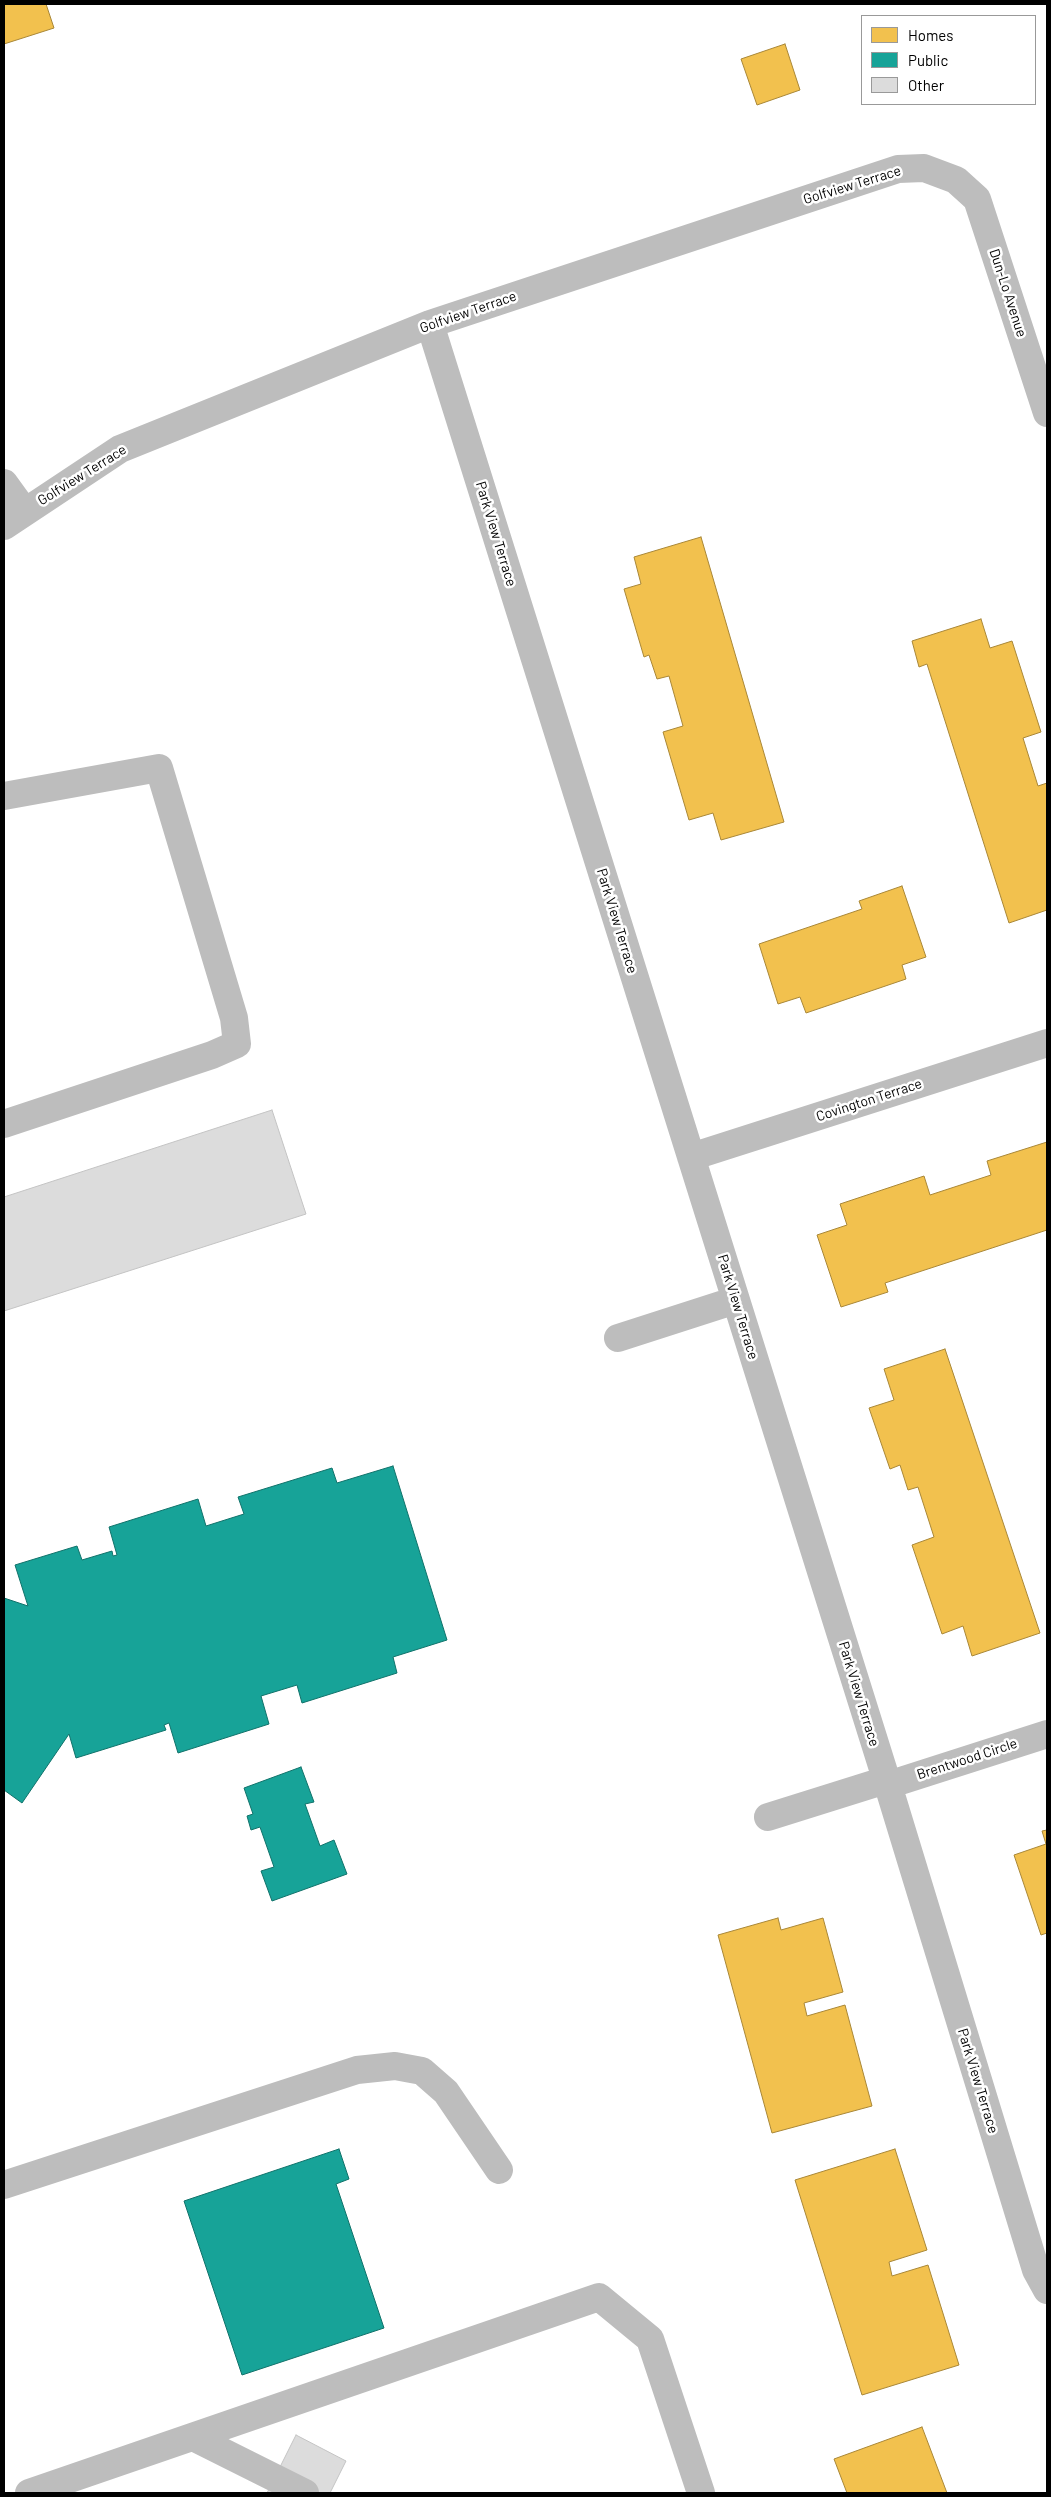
<!DOCTYPE html>
<html>
<head>
<meta charset="utf-8">
<style>
	body { margin:0 }
	#map { position:relative; width:1051px; height:2497px; overflow:hidden; background:#fff; font-family:Barlow,sans-serif }
	canvas { display:block }
	.frame { position:absolute; inset:0; border:5px solid #000; pointer-events:none }
	.legend { position:absolute; left:861px; top:15px; width:175px; height:90px; box-sizing:border-box; background:#fff; border:1px solid #999; margin:0; padding:6px 9px; list-style:none; font-size:15px; color:#000 }
	.legend li { display:flex; align-items:center; gap:10px; height:25px }
	.legend b { width:25px; border:1px solid #999 }
</style>
</head>
<body>
<div id="map">
<canvas width="1051" height="2497"></canvas>
<div class="frame"></div>
<ul class="legend">
<li><b style="height:14px;background:#f2c14e"></b>Homes</li>
<li><b style="height:14px;background:#17a398"></b>Public</li>
<li><b style="height:14px;background:#dcdcdc"></b>Other</li>
</ul>
</div>
<script>
const context = document.querySelector('canvas').getContext('2d');
context.lineJoin = 'round';
function paint(path, color) {
  context.fillStyle = color;
  context.fill(path, 'evenodd');
}
function toPath(rows) {
  const path = new Path2D();
  for (const r of rows) {
    path.moveTo(r[0], r[1]);
    for (let i = 2; i < r.length; i += 2) path.lineTo(r[i], r[i + 1]);
  }
  return path;
}
function trace(path, color, width, dash) {
  context.strokeStyle = color;
  context.lineWidth = width;
  context.lineCap = dash ? 'butt' : 'round';
  context.setLineDash(dash || []);
  context.stroke(path);
}
function drawText(font, color, halo, rows, align = 'center') {
  context.font = font + ' Barlow,sans-serif';
  context.lineWidth = 5;
  context.setLineDash([]);
  context.textBaseline = 'middle';
  context.strokeStyle = halo;
  context.fillStyle = color;
  for (const [text, x, y, turn = 0] of rows) {
    context.save();
    context.translate(x, y);
    context.rotate((+turn || 0) * Math.PI / 180);
    context.textAlign = isNaN(turn) ? turn : align;
    if (halo) context.strokeText(text, 0, 0);
    context.fillText(text, 0, 0);
    context.restore();
  }
}
const homes = toPath([
	[4,4,46,4,54,28,4,44,4,4],
	[785,44,800,90,757,105,741,59,785,44],
	[701,537,784,822,721,840,713,813,689,820,663,732,683,726,669,676,657,679,649,655,644,657,624,589,641,584,634,557,701,537],
	[981,619,990,648,1012,641,1041,732,1023,738,1038,786,1047,783,1047,910,1009,923,927,664,919,667,912,641,981,619],
	[902,886,926,957,902,965,906,979,806,1013,800,997,778,1004,759,944,862,909,859,901,902,886],
	[1047,1142,1047,1230,885,1283,888,1292,841,1307,817,1235,847,1225,840,1204,924,1176,930,1195,991,1175,987,1161,1047,1142],
	[945,1349,1040,1633,972,1656,963,1626,942,1634,912,1545,934,1537,918,1487,908,1490,900,1465,890,1469,869,1408,894,1400,884,1369,945,1349],
	[1047,1830,1047,1933,1041,1935,1014,1855,1046,1844,1042,1831,1047,1830],
	[778,1918,781,1930,823,1918,843,1992,804,2003,807,2016,845,2005,872,2106,772,2133,718,1935,778,1918],
	[895,2149,927,2250,889,2262,892,2276,928,2265,959,2365,862,2395,795,2180,895,2149],
	[922,2427,947,2493,847,2493,834,2459,922,2427]
]);
paint(homes, '#f2c14e');
trace(homes, '#a98737', 1);
const public = toPath([
	[393,1466,447,1640,393,1657,397,1673,302,1703,297,1685,261,1696,269,1724,178,1753,169,1723,164,1725,166,1730,76,1758,69,1734,22,1803,4,1790,4,1598,28,1606,15,1565,77,1546,82,1560,112,1551,113,1556,117,1555,109,1527,198,1499,206,1526,244,1514,238,1497,332,1468,337,1483,393,1466],
	[301,1767,314,1802,305,1804,320,1846,334,1840,347,1874,272,1901,261,1871,274,1867,260,1827,251,1830,247,1816,253,1814,244,1788,301,1767],
	[339,2149,349,2179,336,2184,384,2328,242,2375,184,2201,339,2149]
]);
paint(public, '#17a398');
trace(public, '#10726a', 1);
const building = toPath([
	[272,1110,306,1214,4,1311,4,1197,272,1110],
	[296,2435,346,2461,330,2493,267,2493,296,2435]
]);
paint(building, '#dcdcdc');
trace(building, '#c4c4c4', 1);
trace(toPath([
	[430,324,888,1785,1036,2270,1047,2290],
	[4,483,25,512],
	[4,526,120,449,430,324,898,169,924,168,956,180,977,199,1047,413],
	[4,796,159,768,234,1018,237,1044,212,1055,4,1124],
	[691,1157,1047,1043],
	[618,1338,736,1300],
	[888,1785,1047,1734],
	[768,1817,886,1780],
	[4,2185,357,2070,395,2066,422,2071,446,2092,499,2170],
	[193,2437,305,2493],
	[29,2493,599,2297,650,2339,701,2493]
]), '#bdbdbd', 28);
drawText('14px', '#000', '#fff', [
	["Golfview Terrace",852,185,-17],
	["Dun-Lo Avenue",1008,293,72],
	["Golfview Terrace",468,312,-19],
	["Golfview Terrace",82,475,-32],
	["Park View Terrace",496,534,73],
	["Park View Terrace",617,921,73],
	["Covington Terrace",869,1100,-18],
	["Park View Terrace",738,1307,73],
	["Park View Terrace",859,1694,73],
	["Brentwood Circle",967,1759,-18],
	["Park View Terrace",978,2081,73]
]);
</script>
</body>
</html>
